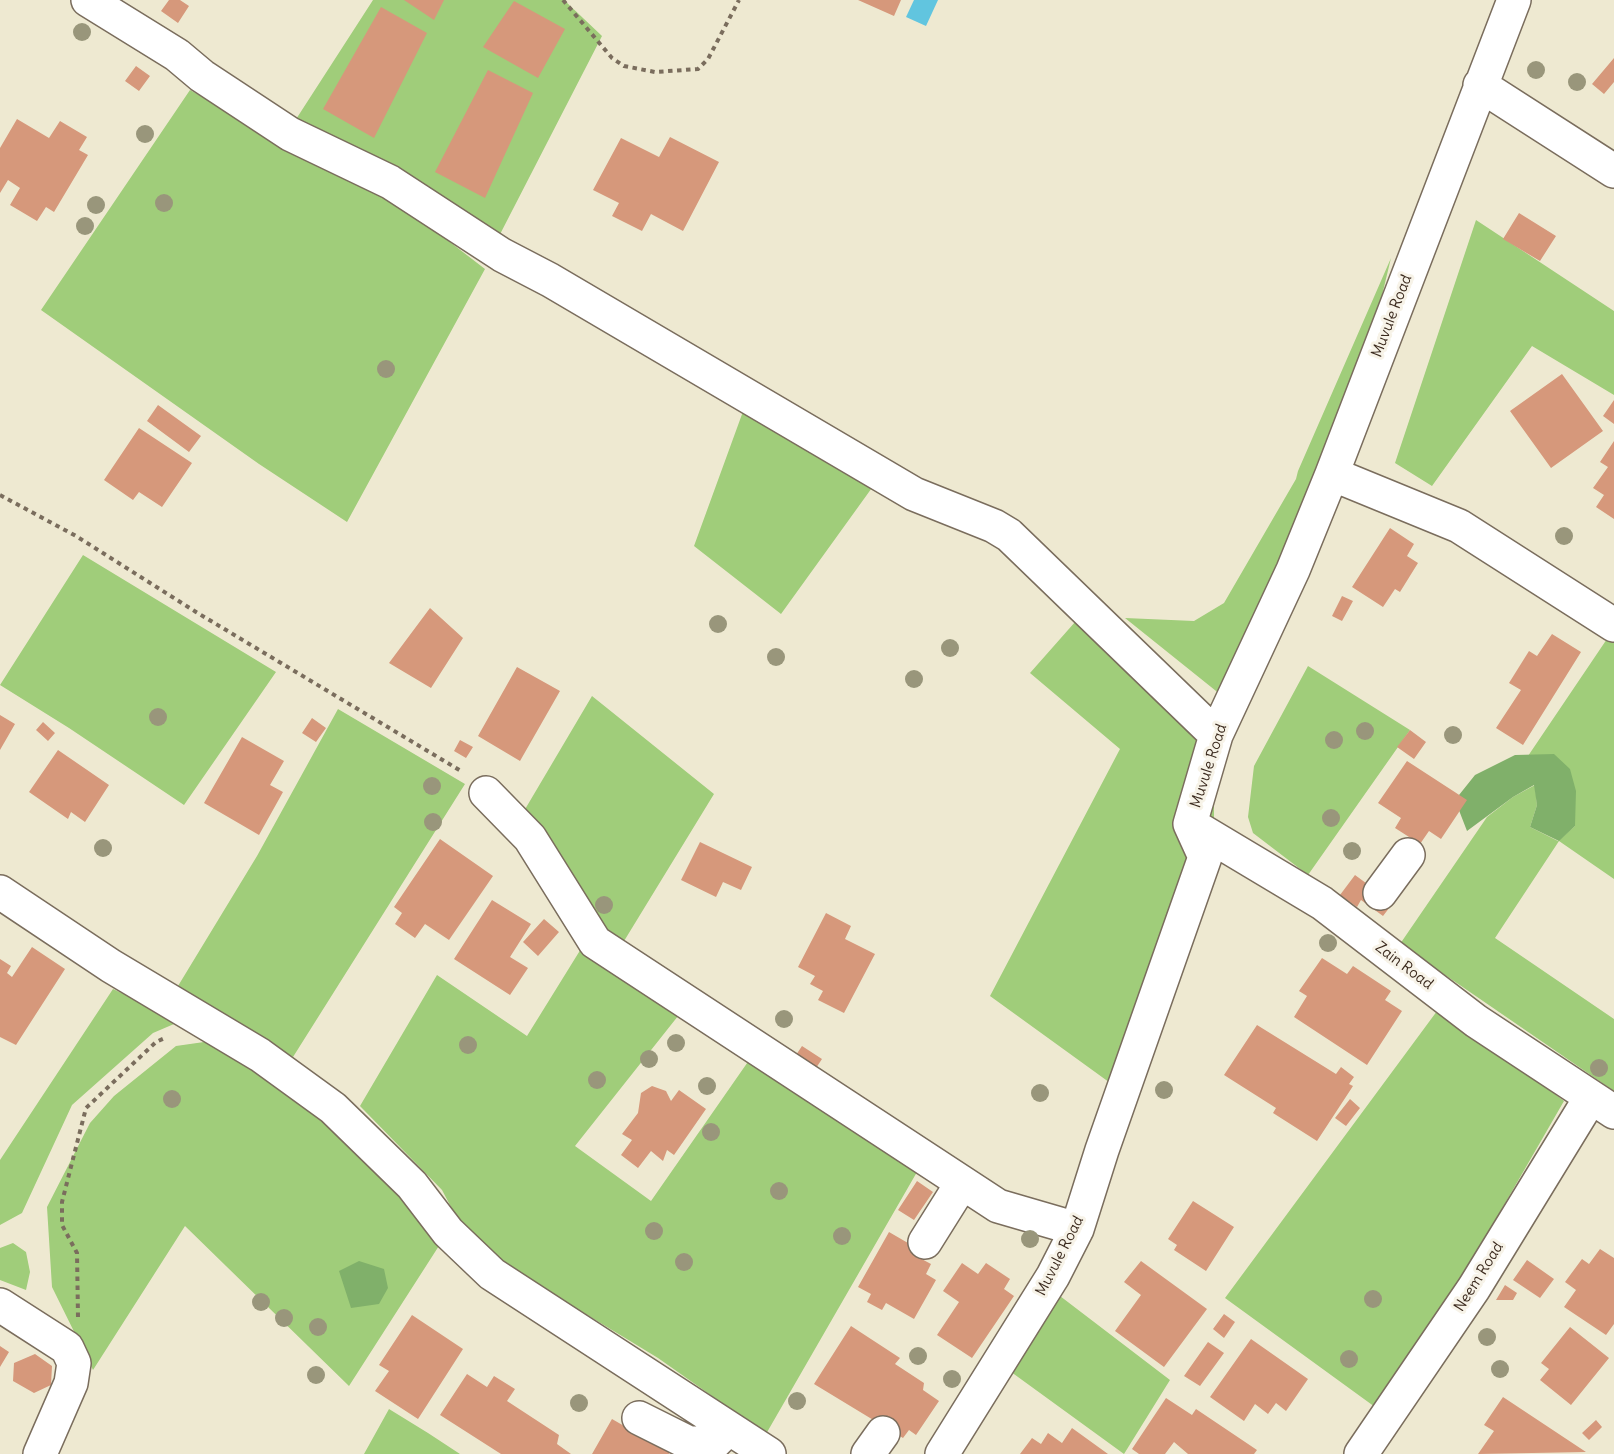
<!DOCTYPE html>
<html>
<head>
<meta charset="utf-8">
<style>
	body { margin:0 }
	canvas { display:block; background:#eee9d1 }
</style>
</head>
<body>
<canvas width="1614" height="1454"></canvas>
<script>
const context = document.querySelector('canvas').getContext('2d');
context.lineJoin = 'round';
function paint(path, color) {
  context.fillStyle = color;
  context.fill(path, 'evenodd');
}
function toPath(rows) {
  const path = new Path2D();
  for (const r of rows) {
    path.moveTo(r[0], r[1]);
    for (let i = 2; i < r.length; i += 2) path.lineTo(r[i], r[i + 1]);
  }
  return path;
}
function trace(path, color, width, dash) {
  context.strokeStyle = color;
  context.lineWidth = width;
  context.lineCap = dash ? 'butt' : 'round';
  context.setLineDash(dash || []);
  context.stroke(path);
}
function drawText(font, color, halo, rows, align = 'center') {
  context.font = font + ' Delius,sans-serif';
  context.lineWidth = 6;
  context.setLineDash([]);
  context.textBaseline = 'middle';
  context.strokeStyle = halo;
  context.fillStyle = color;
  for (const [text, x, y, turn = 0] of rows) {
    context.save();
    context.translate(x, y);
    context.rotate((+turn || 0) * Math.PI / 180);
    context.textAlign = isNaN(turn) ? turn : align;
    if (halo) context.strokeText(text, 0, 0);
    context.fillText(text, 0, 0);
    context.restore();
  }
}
paint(toPath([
	[373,0,564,0,602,36,495,244,291,127],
	[190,90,297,150,390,196,485,269,347,522,259,464,41,310],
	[1476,220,1614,311,1614,395,1532,346,1432,486,1395,463],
	[1391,258,1332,503,1231,703,1125,618,1194,621,1224,603,1296,479,1298,471],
	[745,406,874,485,781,614,694,546],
	[83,555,276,672,184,805,69,728,0,685],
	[1083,613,1201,709,1214,767,1214,817,1113,1085,990,996,1120,749,1030,673],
	[1611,633,1614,635,1614,879,1559,841,1495,938,1614,1019,1614,1091,1400,944,1487,817,1513,797,1535,785,1537,805,1530,827,1558,841,1575,826,1528,756],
	[1308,666,1410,730,1308,875,1253,833,1248,817,1254,766],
	[592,696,714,794,621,946,602,926,524,811],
	[338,709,465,784,293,1057,178,986,257,856],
	[584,944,682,1011,575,1146,651,1201,752,1056,917,1172,766,1434,658,1358,515,1271,460,1224,442,1190,360,1106,437,975,527,1036],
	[113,989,181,1021,153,1033,72,1105,22,1213,0,1225,0,1160],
	[1440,1007,1564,1101,1436,1323,1375,1407,1225,1298],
	[225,1039,340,1119,444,1238,349,1386,185,1226,93,1370,52,1287,47,1207,90,1123,114,1096,176,1046],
	[13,1243,26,1252,30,1272,26,1290,0,1280,0,1248],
	[1060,1296,1170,1380,1124,1454,1007,1369],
	[389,1409,428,1433,460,1454,364,1454]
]), '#a0cd7a');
paint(toPath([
	[1554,754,1570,769,1576,791,1575,826,1559,841,1530,827,1537,805,1534,785,1513,797,1467,831,1455,800,1475,775,1515,755],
	[359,1261,384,1269,388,1288,379,1304,351,1308,339,1271]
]), '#80b06a');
paint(toPath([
	[914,0,938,0,926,26,906,17]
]), '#61c5df');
paint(toPath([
	[169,0,180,0,189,6,178,23,161,11],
	[404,0,444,0,434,20],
	[858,0,901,0,894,16],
	[514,1,565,29,538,78,483,47],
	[381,7,427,33,374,138,323,109],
	[1614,58,1614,82,1604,94,1592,84],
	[136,66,150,76,139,91,125,81],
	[488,70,533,93,485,198,435,172],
	[17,119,49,138,60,121,87,137,79,150,88,155,54,212,46,207,37,221,10,205,20,188,8,180,0,193,0,148],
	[670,137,719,162,683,231,651,214,642,231,612,216,619,203,593,190,621,138,659,157],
	[1519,213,1556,236,1540,261,1503,239],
	[1562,374,1603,431,1551,468,1510,411],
	[1614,400,1614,424,1603,416],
	[158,405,201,436,189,452,147,421],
	[139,428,192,463,162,507,139,492,133,500,104,480],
	[1614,441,1614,519,1596,507,1604,495,1593,488,1608,467,1600,462],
	[1390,528,1414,544,1407,556,1418,563,1400,592,1395,589,1383,607,1352,587],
	[1342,596,1353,601,1342,621,1332,616],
	[430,608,463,638,431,688,389,663],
	[1552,634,1581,652,1523,745,1496,728,1521,690,1509,683,1529,651,1537,656],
	[517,667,560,691,520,761,478,736],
	[0,715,15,724,0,750],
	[312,718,326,728,316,742,302,733],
	[43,722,55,733,48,741,36,730],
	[1410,730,1426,742,1414,759,1397,747],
	[242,737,284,761,270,785,283,792,259,835,204,803],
	[460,740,473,747,466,758,454,751],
	[58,750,109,785,85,822,71,812,68,819,29,792],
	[1407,761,1467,800,1441,839,1429,831,1420,844,1395,828,1401,818,1378,803],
	[440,839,493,876,449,940,425,924,415,938,395,924,402,913,394,907],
	[700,842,752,867,741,890,723,882,716,897,681,880],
	[1355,875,1393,903,1383,916,1361,900,1357,907,1340,895],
	[492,900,531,924,510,957,528,968,510,995,454,959],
	[826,913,851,926,845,939,875,954,844,1013,818,1000,823,991,810,984,815,976,798,967],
	[544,919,559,932,538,956,523,942],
	[32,947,65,969,16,1045,0,1037,0,959,11,966,7,973,12,977],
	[1322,958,1347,974,1353,966,1391,991,1385,1000,1402,1011,1367,1065,1294,1017,1307,996,1299,991],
	[1257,1025,1336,1074,1341,1067,1354,1077,1349,1084,1353,1086,1317,1141,1273,1113,1276,1108,1224,1075],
	[802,1046,822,1059,816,1068,796,1055],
	[652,1086,666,1091,671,1101,679,1090,706,1109,674,1155,667,1150,663,1161,651,1151,638,1168,621,1155,632,1140,622,1134,638,1113,641,1093],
	[1350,1099,1360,1108,1346,1126,1335,1118],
	[917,1181,933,1192,914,1220,898,1210],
	[1193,1201,1234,1227,1206,1271,1174,1250,1177,1245,1168,1239],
	[889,1232,920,1250,916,1256,931,1264,926,1274,936,1280,914,1319,886,1303,882,1310,867,1302,871,1294,858,1287],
	[1600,1249,1614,1258,1614,1324,1606,1335,1564,1307,1576,1290,1565,1282,1582,1259,1589,1264],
	[1527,1260,1554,1279,1540,1298,1513,1280],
	[1141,1261,1207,1309,1164,1367,1115,1331,1141,1295,1124,1282],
	[962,1263,978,1274,986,1263,1010,1279,1004,1289,1014,1296,972,1358,937,1335,959,1302,943,1291],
	[1505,1285,1517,1293,1513,1300,1496,1300],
	[1224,1314,1235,1322,1224,1338,1213,1329],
	[412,1315,463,1349,418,1419,375,1391,389,1371,379,1365],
	[851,1326,900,1358,895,1364,924,1383,923,1390,939,1401,916,1435,909,1430,903,1438,814,1384],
	[1570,1327,1609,1358,1571,1405,1540,1380,1549,1369,1541,1363],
	[1251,1339,1308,1379,1286,1411,1276,1403,1268,1414,1255,1404,1244,1421,1210,1397],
	[1208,1342,1224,1353,1200,1386,1184,1376],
	[0,1346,9,1352,0,1367],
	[35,1354,52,1366,51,1385,34,1393,13,1381,14,1363],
	[467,1374,487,1387,494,1376,515,1389,507,1401,559,1435,557,1444,571,1454,501,1454,440,1415],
	[1503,1397,1586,1452,1478,1454,1494,1431,1484,1425],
	[1166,1398,1192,1415,1196,1409,1257,1450,1254,1454,1188,1454,1174,1442,1165,1454,1139,1454,1132,1449],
	[612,1419,652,1442,674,1444,669,1454,592,1454],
	[1596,1420,1602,1427,1589,1440,1582,1433],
	[1072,1428,1108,1454,1020,1454,1032,1438,1041,1444,1048,1433,1062,1443]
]), '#d6987b');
const minor = toPath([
	[88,0,177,55,202,76,290,134,390,182,502,255,550,280,914,494,994,526,1009,535,1216,735],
	[1480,85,1614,171],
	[1332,474,1459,526,1614,625],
	[486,793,530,838,595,942,998,1206,1077,1229],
	[1190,824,1322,903,1476,1021,1614,1112],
	[0,892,111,966,260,1055,333,1108,412,1185,448,1232,492,1274,769,1454],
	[1380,893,1408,855],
	[925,1242,962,1183],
	[0,1305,67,1348,74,1363,71,1383,40,1454],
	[639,1418,689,1443,714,1443,728,1429],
	[868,1454,883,1433],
	[942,1454,1053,1276,1077,1229,1102,1150,1205,857,1190,824,1216,735,1293,570,1332,474,1514,0],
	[1361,1454,1474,1288,1591,1097]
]);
trace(minor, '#7a6d5d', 36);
trace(toPath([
	[563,0,612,58,624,66,655,72,698,69,708,59,739,0],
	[0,495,76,536,196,612,461,771],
	[78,1317,77,1253,62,1225,62,1202,86,1108,156,1042,165,1038]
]), '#7a6d5d', 4, [4.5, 4.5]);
trace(minor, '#fff', 33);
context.fillStyle = '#99967b';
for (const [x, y] of [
	[82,32],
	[1536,70],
	[1577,82],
	[145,134],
	[164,203],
	[96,205],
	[85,226],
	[386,369],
	[1564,536],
	[718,624],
	[950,648],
	[776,657],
	[914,679],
	[158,717],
	[1365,731],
	[1453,735],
	[1334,740],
	[432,786],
	[1331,818],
	[433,822],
	[103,848],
	[1352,851],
	[604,905],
	[1328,943],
	[784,1019],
	[676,1043],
	[468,1045],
	[649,1059],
	[1599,1068],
	[597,1080],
	[707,1086],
	[1164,1090],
	[1040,1093],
	[172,1099],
	[711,1132],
	[779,1191],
	[654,1231],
	[842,1236],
	[1030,1239],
	[684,1262],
	[1373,1299],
	[261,1302],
	[284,1318],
	[318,1327],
	[1487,1337],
	[918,1356],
	[1349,1359],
	[1500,1369],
	[316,1375],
	[952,1379],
	[797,1401],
	[579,1403]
]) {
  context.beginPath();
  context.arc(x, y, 9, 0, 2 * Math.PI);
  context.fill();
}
drawText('15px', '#3b2a1e', '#f7f3e8', [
	["Muvule Road",1392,316,-69],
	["Muvule Road",1209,766,-72],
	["Zain Road",1404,966,37],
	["Muvule Road",1060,1256,-63],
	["Neem Road",1479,1277,-58]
]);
</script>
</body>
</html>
